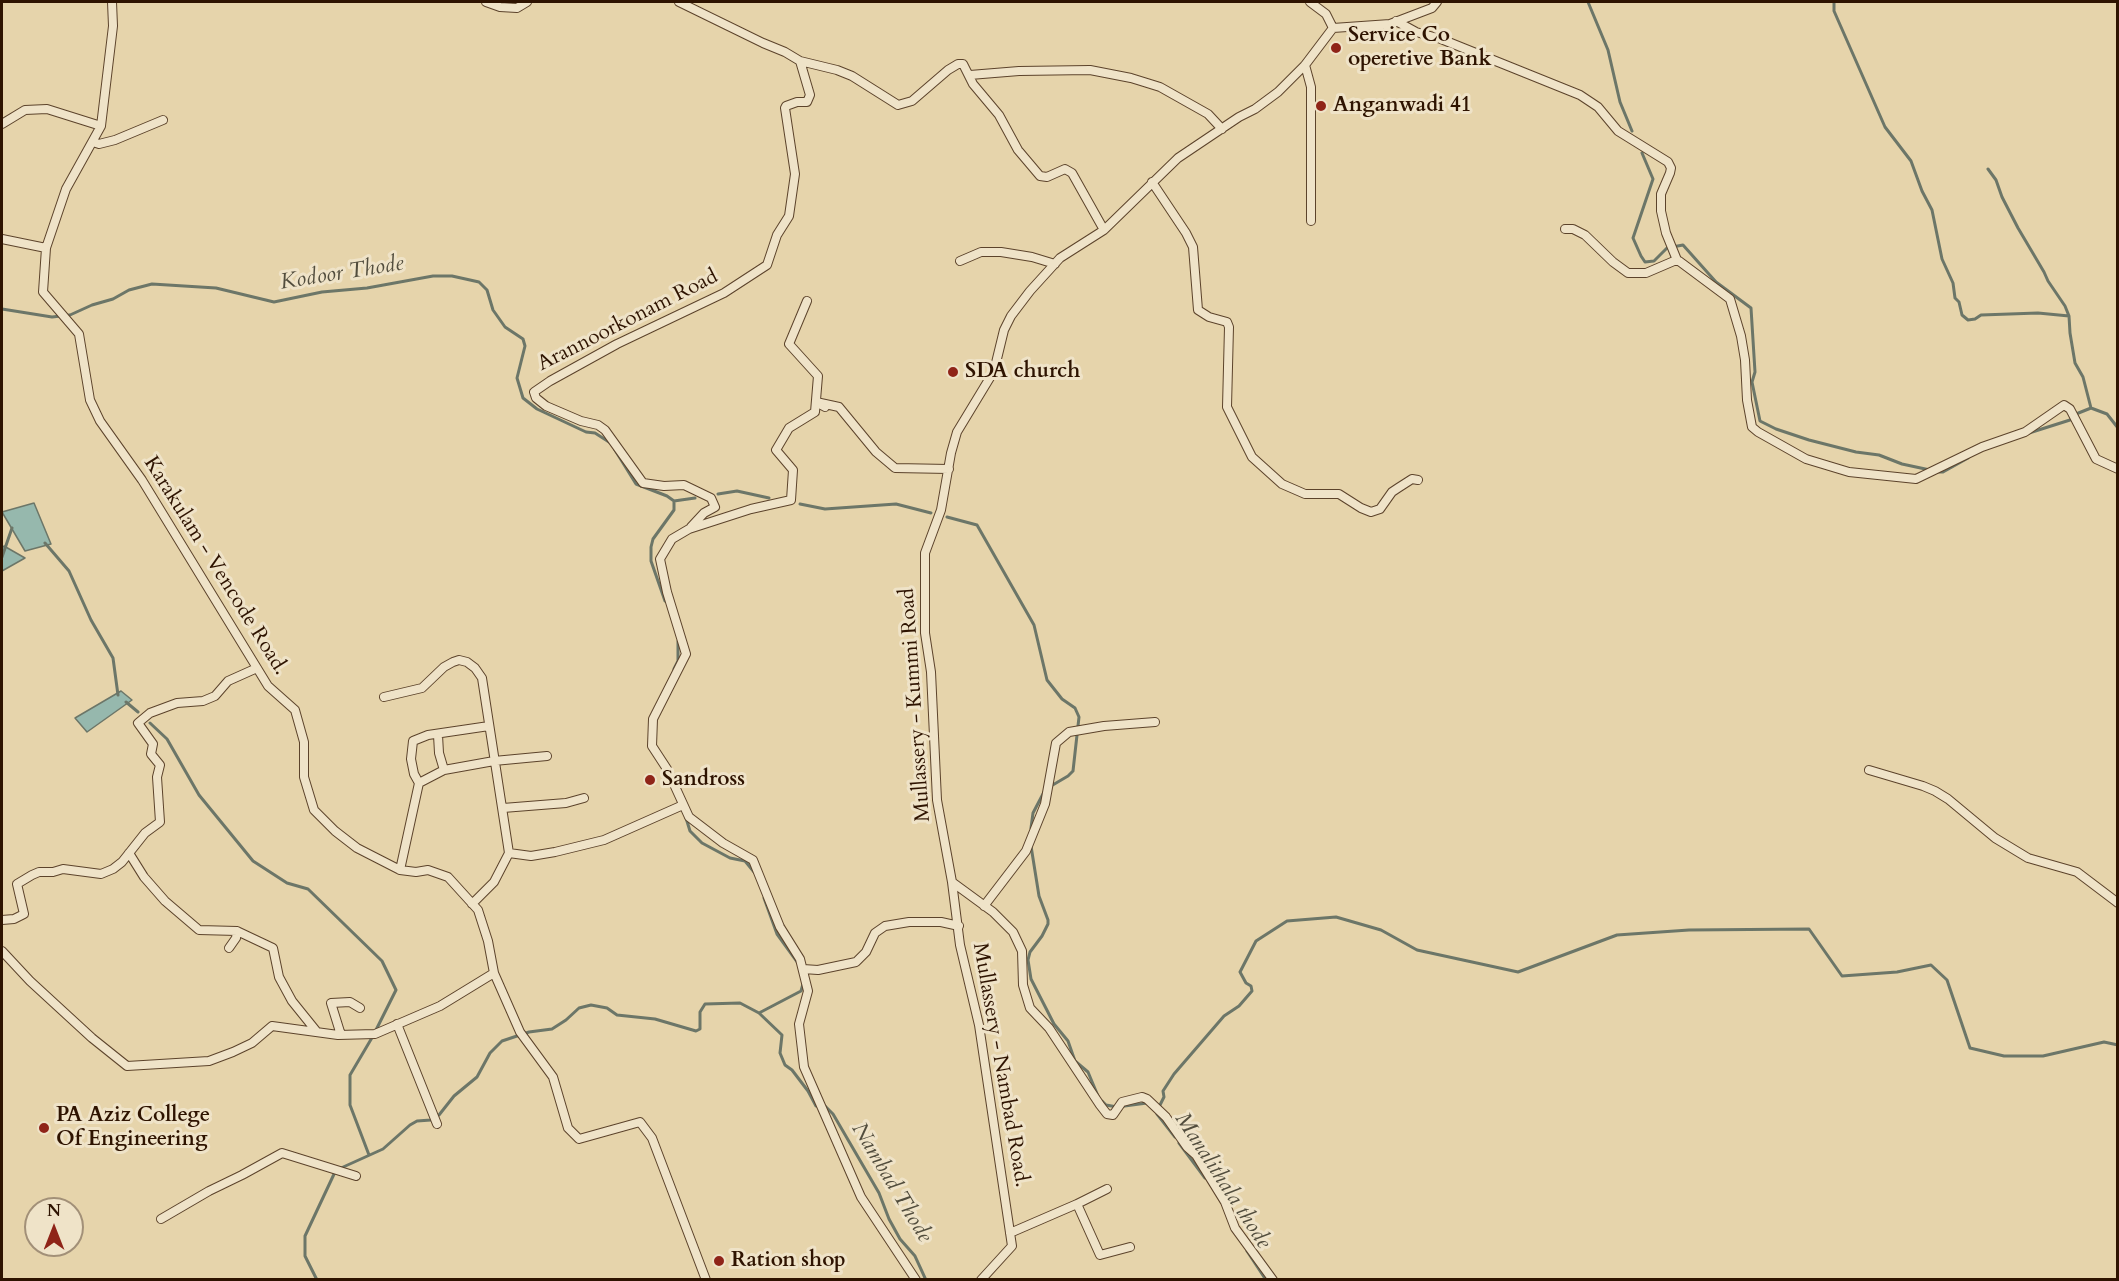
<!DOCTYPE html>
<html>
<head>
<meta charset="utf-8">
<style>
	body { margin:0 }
	#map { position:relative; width:2119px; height:1281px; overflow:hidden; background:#e6d4ab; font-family:Cardo,serif }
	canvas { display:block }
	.frame { position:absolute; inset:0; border:3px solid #2e1300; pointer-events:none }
	.north { position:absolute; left:24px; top:1197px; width:60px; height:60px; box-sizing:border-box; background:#efe3c8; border:2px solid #a29078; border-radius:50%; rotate:0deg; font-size:16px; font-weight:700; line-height:24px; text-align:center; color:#2e1300 }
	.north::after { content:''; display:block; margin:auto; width:21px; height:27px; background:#8f2418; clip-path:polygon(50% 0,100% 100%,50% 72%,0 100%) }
</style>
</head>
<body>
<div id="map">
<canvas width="2119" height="1281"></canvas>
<div class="frame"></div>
<div class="north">N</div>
</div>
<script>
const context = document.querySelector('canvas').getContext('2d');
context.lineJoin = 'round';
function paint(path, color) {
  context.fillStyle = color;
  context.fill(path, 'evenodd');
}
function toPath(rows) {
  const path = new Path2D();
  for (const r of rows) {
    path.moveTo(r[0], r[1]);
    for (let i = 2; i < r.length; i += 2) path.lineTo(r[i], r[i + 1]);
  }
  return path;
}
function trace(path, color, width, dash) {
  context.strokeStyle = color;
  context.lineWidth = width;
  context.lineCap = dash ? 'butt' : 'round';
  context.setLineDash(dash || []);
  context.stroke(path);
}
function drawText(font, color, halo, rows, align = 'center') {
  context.font = font + ' Cardo,serif';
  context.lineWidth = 6;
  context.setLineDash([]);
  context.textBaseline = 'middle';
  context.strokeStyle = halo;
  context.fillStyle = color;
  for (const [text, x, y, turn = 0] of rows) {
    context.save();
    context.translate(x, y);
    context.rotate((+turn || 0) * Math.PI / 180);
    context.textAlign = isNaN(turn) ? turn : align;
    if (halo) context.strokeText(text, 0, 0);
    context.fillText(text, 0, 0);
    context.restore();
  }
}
const water = toPath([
	[34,503,51,544,25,551,2,512,34,503],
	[4,546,25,558,2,571,2,548,4,546],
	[121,691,132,700,87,732,75,718,121,691]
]);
paint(water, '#96b8ad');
trace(water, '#6c7668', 1.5);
trace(toPath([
	[1588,2,1608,50,1620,102,1632,131],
	[1834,2,1834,11,1885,127,1911,161,1922,191,1932,210,1942,259,1953,283,1955,298,1959,302,1962,315,1968,320,1975,319,1981,315,2038,313,2069,316],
	[1642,153,1653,179,1633,238,1641,256,1645,262,1654,261,1667,248,1683,245,1716,282,1751,308,1755,372,1752,382,1760,421,1776,429,1809,440,1856,452,1879,455,1902,464,1930,470],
	[1988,169,1996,180,2002,197,2018,228,2044,272,2048,281,2065,306,2069,316,2070,333,2075,363,2083,377,2091,408,2107,414,2118,428],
	[2,309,52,317,70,315,92,305,113,299,129,290,152,284,216,288,274,302,322,292,367,288,433,276,452,276,479,282,487,290,493,310,505,327,523,339,525,346,517,378,523,398,537,409,586,432,595,433,609,442],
	[2029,433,2070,420,2076,414,2091,408],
	[615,450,636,484,667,496,674,501,674,510,653,539,651,547,651,561,665,601],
	[1939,472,1943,472,1968,458],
	[718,494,737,491,769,498],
	[674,501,695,498],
	[800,504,825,509,896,504,931,513],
	[947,517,977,525,1034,625,1047,680,1062,699,1075,708,1079,717,1073,771,1068,776,1051,786],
	[45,543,69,571,91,620,113,658,118,695],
	[2,557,12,528],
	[674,669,678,661,678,641],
	[126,702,138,712],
	[150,723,167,739,199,795,253,861,287,883,308,889,382,961,396,990,376,1030],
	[686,818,690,831,702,843,730,858,745,861,754,872],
	[1031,828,1033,813,1044,792],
	[1031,846,1039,896,1048,920,1048,924,1042,936,1030,952,1028,960,1031,979,1054,1024,1068,1041,1075,1061,1088,1072,1098,1096],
	[764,898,777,934,798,963],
	[803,984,801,991,759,1013,782,1035,780,1053,785,1065,792,1070,808,1091,816,1106,825,1106,833,1114,879,1193,889,1219,900,1239,915,1256,926,1280],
	[1102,1101,1106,1105,1117,1107,1147,1103],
	[1159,1107,1164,1097,1163,1091,1174,1074,1224,1016,1239,1006,1252,991,1251,986,1246,983,1240,972,1256,941,1287,921,1336,917,1381,930,1417,950,1518,972,1617,935,1689,930,1809,929,1842,976,1897,972,1931,965,1947,980,1970,1048,2004,1056,2043,1056,2104,1042,2118,1045],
	[1157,1114,1175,1137],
	[1179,1143,1205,1178],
	[369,1155,350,1105,350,1075,373,1036],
	[341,1168,383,1149,410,1125,417,1121,431,1120,439,1115,454,1096,477,1077,490,1053,502,1041,529,1032,552,1029,566,1020,579,1008,591,1005,607,1008,617,1015,655,1019,696,1031,700,1029,700,1012,705,1004,740,1003,759,1013],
	[1247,1251,1266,1280],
	[317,1280,305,1256,305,1236,335,1172]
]), '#6c7668', 3);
const street = toPath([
	[112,2,113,26,101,126,66,189,46,248,43,292,79,334,90,400,100,421,142,480,268,686,295,710,304,742,304,777,314,810,335,831,357,848,400,870,416,872,428,870,448,877,478,910,488,941,494,973,520,1032,553,1077,568,1128,579,1139,640,1122,652,1138,706,1280],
	[486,2,500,7,517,8,527,2],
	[679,2,763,43,785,52,800,61,837,70,852,76,898,105,912,101,948,70,958,64,963,64,973,84,999,115,1018,150,1040,176,1047,177,1065,169,1072,173,1104,230],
	[1310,2,1326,14,1333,28],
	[1396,21,1416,32,1441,39,1580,95,1598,107,1618,131,1668,162,1671,168,1670,173,1661,194,1661,211,1666,233,1677,260],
	[1305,65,1311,87,1311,221],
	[970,75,1019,71,1090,70,1131,78,1160,87,1208,114,1222,129],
	[2,124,25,110,47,109,101,126],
	[93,142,99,144,115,140,163,120],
	[1152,182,1186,233,1193,247,1198,310,1209,317,1227,322,1229,327,1227,407,1252,457,1282,484,1305,494,1339,494,1361,508,1371,512,1380,509,1392,492,1398,488,1412,479,1418,480],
	[1565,229,1573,229,1585,235,1613,262,1628,273,1646,273,1674,261,1679,261,1730,299,1741,336,1745,360,1747,400,1752,427,1758,432,1806,459,1849,472,1916,479,1982,447,2025,432,2064,405,2070,409,2096,459,2118,469],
	[2,239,46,248],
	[960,261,981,252,1001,252,1032,257,1055,264],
	[807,301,789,344,818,376,815,412,789,428,776,450,793,470,791,500,751,509,689,529,672,539,660,559,667,592,686,654,653,719,652,746,667,769,689,817,723,843,753,860,780,927,800,959,808,991,799,1024,804,1067,861,1197,916,1280],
	[825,407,816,402,839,407,876,452,895,468,949,469],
	[691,527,704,513,715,507,711,498,684,485,664,486,643,483,605,430,598,425,581,421,546,406,536,398,534,392,550,381,617,344,724,293,767,265,777,235,789,216,795,174,785,108,786,106,797,102,807,102,810,95,800,61],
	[384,697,422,688,444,667,453,662,459,660,467,662,475,668,482,678,509,853,531,856,555,852,604,840,683,805],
	[438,735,439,753,444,770],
	[1869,770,1923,786,1935,791,1948,799,1995,838,2028,858,2077,872,2118,903],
	[419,783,444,770,494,761,547,756],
	[503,808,566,803,584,798],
	[129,853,144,877,165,901,199,930,237,931,273,948,279,977,292,1001,317,1032],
	[400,870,419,783,414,774,411,759,413,741,428,735,489,726],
	[952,882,960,945,979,1025,1012,1246,981,1280],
	[472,904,494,882,509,853],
	[984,906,1026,851,1045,804,1056,743,1069,732,1104,726,1155,722],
	[2,920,14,919,24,914,17,884,32,875,39,872,53,872,63,869,101,874,113,869,122,862,145,833,160,822,157,777,160,765,151,754,153,744,138,723,150,713,177,703,203,701,215,696,228,681,257,668],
	[229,948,236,938,237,931],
	[2,951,30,981,92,1038,127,1066,209,1061,233,1052,252,1043,272,1026,338,1035,375,1034,440,1006,494,973],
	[803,969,818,970,856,962,866,952,875,933,885,926,909,922,941,922,959,926],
	[397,1024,437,1124],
	[341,1035,331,1003,350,1002,360,1008],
	[1077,1204,1107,1189],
	[161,1219,209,1191,242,1175,282,1153,356,1176],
	[1010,1233,1077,1204,1100,1255,1130,1247],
	[1273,1280,1235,1228,1225,1202,1196,1155,1187,1147,1166,1117,1147,1099,1142,1097,1122,1102,1113,1115,1107,1114,1100,1105,1049,1028,1030,1008,1023,985,1022,951,1013,932,993,912,952,882,937,800,931,672,925,633,925,553,941,510,951,453,957,432,994,371,1004,330,1011,316,1030,291,1060,258,1104,230,1178,158,1239,117,1255,109,1278,92,1305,65,1333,28,1390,24,1432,8,1437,2]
]);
trace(street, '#5c432b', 10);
trace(street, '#efe3c8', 8);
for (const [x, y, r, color] of [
	[1336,48,6,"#8f2418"],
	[1321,106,6,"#8f2418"],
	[953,372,6,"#8f2418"],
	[650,780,6,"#8f2418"],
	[44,1128,6,"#8f2418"],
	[719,1261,6,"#8f2418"]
]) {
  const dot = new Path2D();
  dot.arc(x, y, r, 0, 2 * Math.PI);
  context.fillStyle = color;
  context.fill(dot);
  trace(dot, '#efe3c8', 2);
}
drawText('bold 21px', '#2e1300', '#efe3c8', [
	["Service Co",1348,36],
	["operetive Bank",1348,60],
	["Anganwadi 41",1333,106],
	["SDA church",965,372],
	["Sandross",662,780],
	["PA Aziz College",56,1116],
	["Of Engineering",56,1140],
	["Ration shop",731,1261]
], 'left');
drawText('21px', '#2e1300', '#efe3c8', [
	["Arannoorkonam Road",628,321,-27],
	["Karakulam - Vencode Road.",215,566,58],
	["Mullassery - Kummi Road",916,705,-94],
	["Mullassery - Nambad Road.",1000,1065,80]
]);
drawText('italic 22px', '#524d3d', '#efe3c8', [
	["Kodoor Thode",342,274,-9],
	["Manalithala thode",1222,1181,57],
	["Nambad Thode",891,1183,59]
]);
</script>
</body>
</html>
